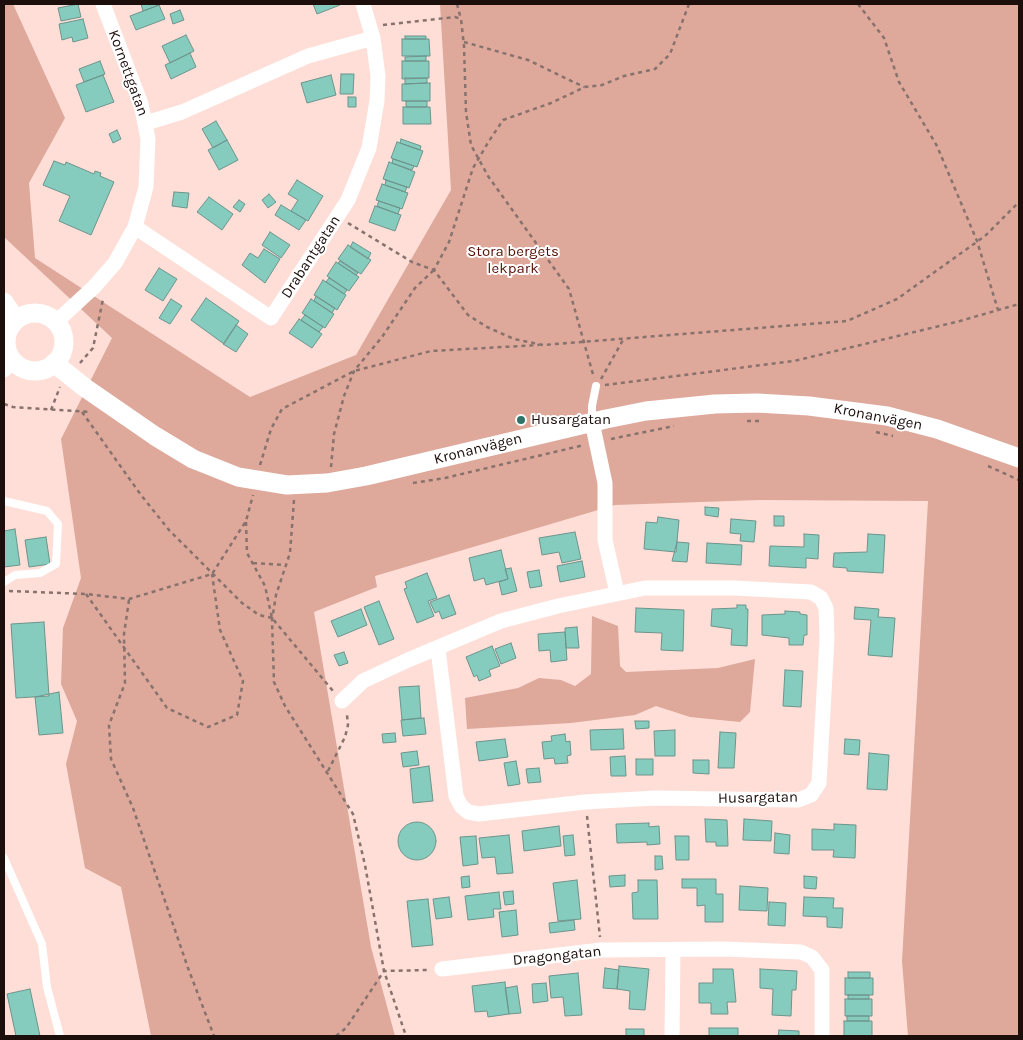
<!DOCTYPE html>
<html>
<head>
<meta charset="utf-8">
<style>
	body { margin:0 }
	#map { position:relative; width:1023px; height:1040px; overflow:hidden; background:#feded7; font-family:Karla,sans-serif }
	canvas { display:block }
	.frame { position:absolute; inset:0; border:5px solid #1b0e0b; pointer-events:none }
</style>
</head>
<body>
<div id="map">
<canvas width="1023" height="1040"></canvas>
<div class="frame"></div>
</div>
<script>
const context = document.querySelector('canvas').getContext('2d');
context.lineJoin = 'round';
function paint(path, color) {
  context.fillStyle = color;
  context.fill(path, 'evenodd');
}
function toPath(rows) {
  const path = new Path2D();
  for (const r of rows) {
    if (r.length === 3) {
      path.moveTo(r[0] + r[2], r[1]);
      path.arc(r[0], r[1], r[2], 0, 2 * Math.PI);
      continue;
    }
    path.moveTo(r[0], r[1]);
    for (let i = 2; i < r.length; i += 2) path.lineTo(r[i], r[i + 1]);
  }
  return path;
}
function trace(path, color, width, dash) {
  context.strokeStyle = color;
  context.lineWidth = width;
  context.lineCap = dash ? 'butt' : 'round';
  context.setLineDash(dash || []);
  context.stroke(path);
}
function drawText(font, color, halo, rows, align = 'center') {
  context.font = font + ' Karla,sans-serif';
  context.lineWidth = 4;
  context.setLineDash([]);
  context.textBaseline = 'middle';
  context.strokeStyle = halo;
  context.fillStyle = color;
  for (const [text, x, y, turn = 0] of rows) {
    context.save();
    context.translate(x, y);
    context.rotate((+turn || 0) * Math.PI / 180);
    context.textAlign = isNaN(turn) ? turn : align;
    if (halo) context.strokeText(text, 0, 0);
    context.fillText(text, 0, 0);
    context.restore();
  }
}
paint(toPath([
	[4,4,13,4,65,118,29,183,35,258,250,397,356,355,451,190,440,4,1019,4,1019,1036,908,1036,902,961,928,501,759,500,615,505,375,576,377,587,314,612,371,947,395,1036,151,1036,121,887,85,868,66,764,77,721,61,684,63,628,81,578,61,439,112,338,4,237],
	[592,616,618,626,620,666,626,672,718,668,755,659,750,712,740,722,690,717,656,706,635,715,571,723,467,729,465,698,518,688,539,678,561,680,575,686,591,674]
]), '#dea89b');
const building = toPath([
	[78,4,81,17,61,21,58,8,78,4],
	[141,4,162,4,143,11,141,4],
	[313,4,340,4,340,5,317,14,313,4],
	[159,5,165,19,136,30,130,16,159,5],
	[180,10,184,20,173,24,170,14,180,10],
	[83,19,88,38,73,42,72,37,62,40,59,24,83,19],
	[186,35,194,51,170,63,162,46,186,35],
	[405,36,426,36,426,39,405,39,405,36],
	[402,39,429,39,430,56,402,56,402,39],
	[190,53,196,67,171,79,165,65,190,53],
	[426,56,426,61,405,61,405,57,426,56],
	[100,61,105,74,84,82,79,69,100,61],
	[402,61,429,61,429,78,402,79,402,61],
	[341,74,354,74,353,94,340,94,341,74],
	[103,75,114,102,86,112,76,85,103,75],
	[331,75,336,95,307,103,301,83,331,75],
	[405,78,427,78,427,83,405,84,405,78],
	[430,83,430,101,402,101,402,84,430,83],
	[348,97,356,97,356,107,348,107,348,97],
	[406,101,427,101,427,107,406,107,406,101],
	[403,107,430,107,431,124,403,124,403,107],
	[216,121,227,140,213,148,202,129,216,121],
	[117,130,121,139,113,143,109,134,117,130],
	[401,139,421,146,420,150,400,143,401,139],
	[227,140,238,160,219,170,208,150,227,140],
	[397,142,423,151,417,167,391,158,397,142],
	[393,159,414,166,412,170,392,163,393,159],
	[54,161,65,165,66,162,94,174,95,171,101,173,100,176,114,182,91,235,59,221,70,196,43,185,54,161],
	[389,162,415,172,409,188,383,179,389,162],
	[297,180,323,196,308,221,291,211,298,200,288,194,297,180],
	[386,180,407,187,405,192,385,185,386,180],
	[382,184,408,193,402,209,376,200,382,184],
	[174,192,189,193,187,208,172,206,174,192],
	[269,194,276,202,268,208,262,200,269,194],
	[209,197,233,214,222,230,197,212,209,197],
	[239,200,245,204,240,212,233,207,239,200],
	[379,201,400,208,398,214,377,206,379,201],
	[281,205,306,220,299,230,275,215,281,205],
	[375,206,401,215,395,231,369,222,375,206],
	[270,232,290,245,281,258,262,245,270,232],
	[353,242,371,253,368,259,350,247,353,242],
	[348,245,371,260,361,274,338,259,348,245],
	[264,249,280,259,265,283,242,265,250,253,258,258,264,249],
	[340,261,358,273,356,275,338,263,340,261],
	[336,262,359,277,349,291,327,276,336,262],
	[159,268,177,279,163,301,145,290,159,268],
	[329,278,347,290,344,294,326,282,329,278],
	[323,280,346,295,337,310,314,295,323,280],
	[316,296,335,308,332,313,314,301,316,296],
	[206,298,239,321,224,344,191,320,206,298],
	[171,299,182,306,170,324,159,318,171,299],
	[311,299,334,314,325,328,302,313,311,299],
	[305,315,323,327,319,332,301,320,305,315],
	[299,319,322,334,312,348,289,333,299,319],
	[236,325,248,334,236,352,223,344,236,325],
	[705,507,719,508,718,517,705,515,705,507],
	[774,516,784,516,784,526,774,526,774,516],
	[658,517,679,520,676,552,644,549,646,522,657,523,658,517],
	[731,519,756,521,754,542,740,541,741,534,730,533,731,519],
	[15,529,20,565,4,567,4,531,15,529],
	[575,532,581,559,562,563,559,552,542,555,539,538,575,532],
	[804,534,819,535,818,559,806,558,806,568,769,566,770,546,804,547,804,534],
	[868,534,885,535,883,573,847,571,847,568,833,567,834,553,867,552,868,534],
	[46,537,50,564,29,567,25,540,46,537],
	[677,542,689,543,687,562,672,561,677,542],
	[707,543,742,545,741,565,706,563,707,543],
	[501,550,508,579,486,585,484,578,474,581,469,558,501,550],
	[582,561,585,577,560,582,557,566,582,561],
	[511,568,517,591,502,595,499,582,508,579,505,569,511,568],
	[539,570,542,586,530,588,527,572,539,570],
	[427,573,437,598,428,601,434,616,417,623,404,589,407,588,405,582,427,573],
	[449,595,456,614,442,619,439,611,435,613,430,602,449,595],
	[379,601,394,639,379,645,364,607,379,601],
	[737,605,746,605,746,609,748,609,747,646,731,645,732,629,711,626,712,609,737,608,737,605],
	[855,607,879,609,878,617,895,618,892,657,868,655,871,620,854,619,855,607],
	[636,608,684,610,683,651,661,650,662,633,635,632,636,608],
	[361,609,367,625,338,637,331,621,361,609],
	[785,611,800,612,800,614,807,615,807,635,804,635,803,645,789,645,789,638,762,635,762,615,785,614,785,611],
	[44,622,49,696,16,698,11,624,44,622],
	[577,627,579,648,566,648,565,628,577,627],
	[565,632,567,660,551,662,550,650,539,651,538,634,565,632],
	[511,643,516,658,501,664,495,649,511,643],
	[492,646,500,666,489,670,491,676,479,681,477,675,474,677,466,657,492,646],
	[344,652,348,663,339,666,334,655,344,652],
	[785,670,803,671,801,707,783,706,785,670],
	[419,686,421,718,402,720,399,687,419,686],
	[59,692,63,733,39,735,35,697,59,692],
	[424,718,426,734,403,736,401,720,424,718],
	[635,721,649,721,649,728,636,729,635,721],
	[623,729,624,749,591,750,590,730,623,729],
	[675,730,675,756,655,756,654,731,675,730],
	[720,732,736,733,734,768,718,768,720,732],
	[395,733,396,742,383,743,382,734,395,733],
	[565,734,566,742,570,741,571,755,567,756,568,763,555,764,554,758,544,759,542,742,552,741,551,736,565,734],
	[505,739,508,757,479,761,476,742,505,739],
	[845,739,860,740,859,755,844,754,845,739],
	[417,751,419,765,403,767,401,753,417,751],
	[869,753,889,755,887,790,867,789,869,753],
	[625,756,626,776,611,776,610,757,625,756],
	[636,759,653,759,653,775,636,775,636,759],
	[693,760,709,760,709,774,693,773,693,760],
	[516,761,520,784,508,786,504,763,516,761],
	[429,766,433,801,413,803,410,769,429,766],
	[539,768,541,782,528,783,526,769,539,768],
	[705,819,727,820,728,846,716,846,716,842,706,842,705,819],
	[744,819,772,821,771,841,743,840,744,819],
	[417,841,19],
	[649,823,649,827,659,826,660,844,647,845,647,842,617,843,616,824,649,823],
	[834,824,856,825,855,858,833,857,834,850,812,850,812,829,834,830,834,824],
	[559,826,561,846,524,851,522,831,559,826],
	[775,833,790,835,789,854,774,853,775,833],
	[509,835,513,873,497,874,495,857,482,858,479,838,509,835],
	[573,835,575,855,565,856,563,836,573,835],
	[476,836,478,864,463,866,460,837,476,836],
	[675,836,689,836,689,860,676,860,675,836],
	[655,856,662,856,663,869,655,870,655,856],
	[625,875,625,886,610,887,609,876,625,875],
	[469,876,470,887,462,888,461,877,469,876],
	[804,876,817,877,816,889,804,888,804,876],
	[682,879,716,879,716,894,723,894,723,922,705,922,705,905,697,906,697,888,682,888,682,879],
	[577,880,581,919,558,921,553,883,577,880],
	[638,880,657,880,658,919,633,919,632,893,638,892,638,880],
	[740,886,768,888,767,911,739,910,740,886],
	[513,891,514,904,505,905,503,892,513,891],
	[499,892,501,909,493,909,494,917,468,920,465,896,499,892],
	[449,897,452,917,436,919,433,899,449,897],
	[804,897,834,898,833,908,843,908,842,928,827,927,827,917,803,916,804,897],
	[428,899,433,945,412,947,407,901,428,899],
	[769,902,786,903,785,926,768,925,769,902],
	[516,910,518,935,502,937,499,912,516,910],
	[574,920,575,930,550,933,549,923,574,920],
	[619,966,649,969,645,1010,629,1009,630,991,617,989,619,966],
	[605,968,619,970,617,989,603,988,605,968],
	[713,969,733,969,736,1002,727,1002,728,1014,711,1014,711,1003,699,1003,699,983,713,983,713,969],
	[760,969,797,971,796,990,792,990,791,1016,772,1015,773,989,760,988,760,969],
	[848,972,870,972,870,978,848,978,848,972],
	[578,973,582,1015,565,1016,563,997,551,998,549,976,578,973],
	[845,978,873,978,873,995,845,995,845,978],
	[505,982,509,1014,488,1017,487,1011,475,1012,472,986,505,982],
	[546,983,548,1001,533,1003,532,984,546,983],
	[517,986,521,1013,509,1014,505,988,517,986],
	[30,989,40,1036,16,1036,7,994,30,989],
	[848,995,869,995,869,999,848,999,848,995],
	[845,999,872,999,872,1016,845,1016,845,999],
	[847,1016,869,1016,869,1021,847,1021,847,1016],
	[844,1021,872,1021,872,1036,844,1036,844,1021],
	[709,1028,738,1028,738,1036,709,1036,709,1028],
	[626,1029,644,1029,644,1036,626,1036,626,1029],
	[779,1030,799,1031,799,1036,778,1036,779,1030]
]);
paint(building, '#85ccbe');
trace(building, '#6c948c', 1);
trace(toPath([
	[457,4,461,19],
	[689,4,670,54,655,69,624,76,602,85,585,87,551,103,503,120,489,141,473,168,449,242,434,270,468,315,487,327,514,339,543,345,847,321,897,299,985,236,1019,202],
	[858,4,884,38,899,82,937,146,977,241,998,310],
	[383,25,455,17,461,19,464,46,466,112,471,145,488,176,569,289,594,378],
	[464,42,528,60,584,87],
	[348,223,412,262,434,270],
	[80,363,93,348,103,299],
	[601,379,623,340],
	[605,385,794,361,960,321,1019,304],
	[4,404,13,407,91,412],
	[51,410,60,387],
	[82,412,141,495,169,530,242,603,259,615,272,618],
	[747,421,761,421],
	[876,432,893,436],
	[611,439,674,426],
	[260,465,271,429,282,409,354,371,431,351,539,345],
	[988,466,1019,480],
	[331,467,334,434,344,396,354,371,382,337,415,288,434,270],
	[413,483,445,478,584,445],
	[294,500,290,553,276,595,272,620,274,682,285,706,353,814,365,865,384,971,406,1036],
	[246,522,247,553,265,586,272,618,333,691],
	[253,563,286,565],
	[9,591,86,594,129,599,212,574,246,521,253,495],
	[86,594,167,708,208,727,237,715,243,681,220,630,212,574],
	[129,600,124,634,125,683,109,725,111,759,133,808,188,968,214,1036],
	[328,771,345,737,348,725,347,715],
	[587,816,600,937],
	[336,1036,346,1028,384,971,428,970]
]), '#88726d', 2.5, [4, 4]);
trace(toPath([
	[592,422,592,406,596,386],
	[4,501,47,511,58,524,56,564,40,573,15,575,4,582],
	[4,858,42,944,47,987,60,1036]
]), '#fff', 8);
trace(toPath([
	[146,123,182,112,308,56,373,38],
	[135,227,271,318,348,200,369,148,377,101,378,76,373,38,363,4],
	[56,322,94,287,115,263,135,227,146,187,148,139,141,104,103,4],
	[4,370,14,361],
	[592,422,605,483,605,540,617,593],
	[342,701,363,681,408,660,501,621,558,606,645,588,734,588,811,592,821,598,826,608,827,639,819,783,811,795,798,800,655,798,585,802,479,814,468,812,461,806,456,796,438,649],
	[442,969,601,950,723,949,801,952,812,957,822,970,822,1036],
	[672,1036,673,951]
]), '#fff', 15);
trace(toPath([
	[4,302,16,320],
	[35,342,29],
	[54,363,84,387,155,436,193,459,238,477,287,485,327,483,366,476,606,419,646,411,715,404,757,403,809,406,887,416,937,429,1019,458]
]), '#fff', 19);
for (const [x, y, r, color] of [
	[521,420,5,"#2d7367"]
]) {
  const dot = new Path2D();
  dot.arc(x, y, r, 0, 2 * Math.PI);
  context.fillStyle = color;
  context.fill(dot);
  trace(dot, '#fff', 2);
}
drawText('15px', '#1b0e0b', '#fff', [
	["Kornettgatan",128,73,70],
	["Drabantgatan",311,257,-57],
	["Kronanvägen",878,417,11],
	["Kronanvägen",478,449,-14],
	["Husargatan",758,798,-1],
	["Dragongatan",557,956,-6]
]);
drawText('15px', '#571103', '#fff', [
	["Stora bergets",513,252],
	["lekpark",513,269]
]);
drawText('15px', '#1b0e0b', '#fff', [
	["Husargatan",531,420]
], 'left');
</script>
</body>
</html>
